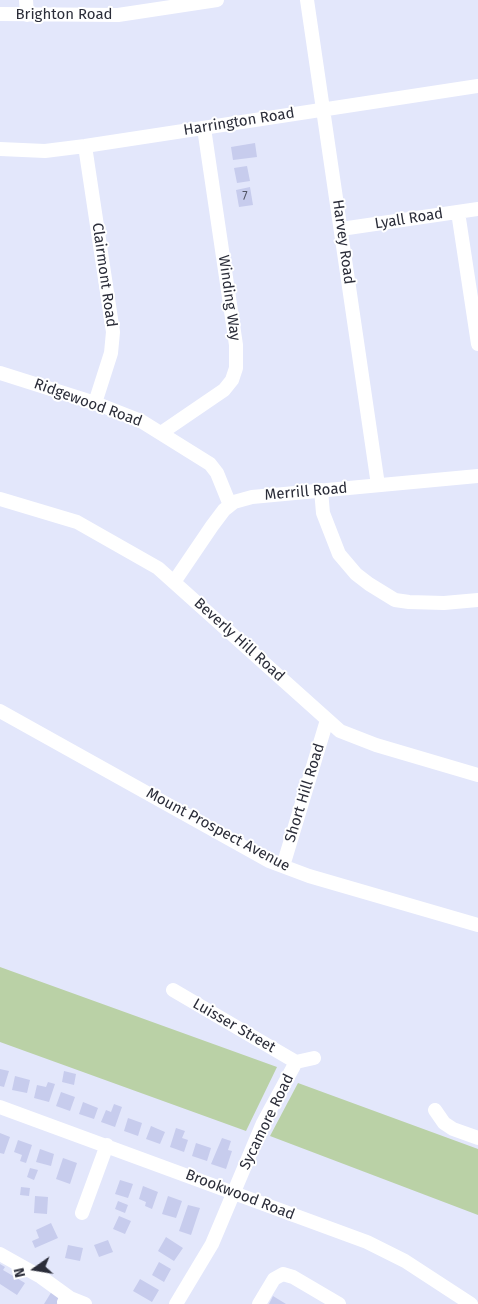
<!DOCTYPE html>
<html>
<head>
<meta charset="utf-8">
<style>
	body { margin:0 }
	#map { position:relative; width:478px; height:1304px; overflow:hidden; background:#e3e7fb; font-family:"Fira Sans",sans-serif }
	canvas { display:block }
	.north { position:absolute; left:10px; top:1244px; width:50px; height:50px; -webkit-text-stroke:4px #fff; paint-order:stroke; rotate:257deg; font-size:14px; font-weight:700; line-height:20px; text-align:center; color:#2b2d39 }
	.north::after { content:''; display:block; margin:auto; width:18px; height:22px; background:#2b2d39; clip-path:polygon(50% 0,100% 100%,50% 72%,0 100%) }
</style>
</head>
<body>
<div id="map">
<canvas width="478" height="1304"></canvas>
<div class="north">N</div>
</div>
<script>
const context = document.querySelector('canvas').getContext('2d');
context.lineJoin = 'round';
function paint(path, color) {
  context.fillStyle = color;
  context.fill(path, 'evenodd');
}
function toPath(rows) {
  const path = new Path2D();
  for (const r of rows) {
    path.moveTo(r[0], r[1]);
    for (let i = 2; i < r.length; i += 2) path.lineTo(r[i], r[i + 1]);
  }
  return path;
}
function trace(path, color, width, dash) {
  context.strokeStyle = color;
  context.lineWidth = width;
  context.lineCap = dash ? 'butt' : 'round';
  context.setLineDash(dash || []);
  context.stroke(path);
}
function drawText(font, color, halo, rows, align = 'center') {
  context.font = font + ' "Fira Sans",sans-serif';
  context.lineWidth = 4;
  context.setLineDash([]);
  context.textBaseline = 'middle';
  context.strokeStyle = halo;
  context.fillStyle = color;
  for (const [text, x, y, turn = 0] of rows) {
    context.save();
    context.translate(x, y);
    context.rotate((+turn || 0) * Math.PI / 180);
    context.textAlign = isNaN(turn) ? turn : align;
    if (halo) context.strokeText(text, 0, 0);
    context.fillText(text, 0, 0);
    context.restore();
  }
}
paint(toPath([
	[0,967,277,1067,246,1131,0,1042],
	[298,1083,478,1149,478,1215,270,1136]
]), '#bad1a6');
paint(toPath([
	[255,143,257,157,233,160,231,147],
	[247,166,250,181,237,183,234,168],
	[250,187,253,205,239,207,236,190],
	[0,1069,9,1071,4,1087,0,1086],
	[64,1071,76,1074,74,1085,62,1082],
	[15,1076,30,1080,27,1093,12,1090],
	[48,1082,55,1084,49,1102,34,1098,37,1085,46,1087],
	[61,1092,75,1097,70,1111,56,1106],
	[83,1102,98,1108,94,1119,79,1114],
	[114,1104,122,1107,115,1127,101,1122,106,1110,111,1112],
	[128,1118,142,1123,138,1136,124,1131],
	[151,1126,165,1132,160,1144,146,1139],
	[176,1128,185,1131,182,1138,188,1140,184,1152,170,1147],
	[0,1133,10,1137,4,1154,0,1153],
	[222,1138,231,1141,228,1150,232,1151,226,1169,211,1164],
	[18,1140,32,1145,26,1163,20,1161,22,1155,14,1152],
	[196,1143,211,1148,207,1161,192,1156],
	[40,1149,54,1154,51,1166,36,1162],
	[63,1158,77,1163,70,1184,56,1179],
	[30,1168,38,1170,34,1180,27,1177],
	[120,1180,133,1184,128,1198,115,1194],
	[143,1186,158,1192,152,1209,145,1206,146,1202,139,1199],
	[21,1187,30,1188,29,1196,20,1195],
	[35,1196,48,1197,47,1214,34,1213],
	[168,1196,182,1201,176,1218,162,1214],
	[118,1201,128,1205,125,1213,115,1209],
	[188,1205,200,1208,191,1235,179,1231],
	[119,1216,131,1221,125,1234,113,1229],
	[51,1223,58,1238,35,1248,32,1241,39,1238,36,1230],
	[166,1237,183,1248,174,1261,158,1251],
	[108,1240,113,1252,99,1257,94,1245],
	[68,1245,83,1248,80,1261,65,1258],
	[159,1262,171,1269,164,1282,152,1275],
	[0,1264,5,1267,3,1270,25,1283,17,1295,0,1284],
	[140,1279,159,1290,152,1302,133,1291],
	[52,1291,61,1297,57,1304,44,1304],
	[273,1296,286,1304,269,1304]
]), '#c7cced');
trace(toPath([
	[26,0,27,15],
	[307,0,378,485],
	[0,14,118,15,217,0],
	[85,146,113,332,111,353,95,403],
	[0,149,45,151,85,146,478,86],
	[458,212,478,344],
	[341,229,478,209],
	[0,373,95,403,141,421,210,464,217,473,230,505],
	[161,433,224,390,232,380,236,368,236,345,204,128],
	[321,490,323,513,339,554,356,574,369,584,395,600,409,602,444,603,478,600],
	[0,499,77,522,158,568,340,731,376,745,478,775],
	[174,582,212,526,224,510,234,502,252,497,478,476],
	[0,711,269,861,309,876,478,925],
	[283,866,327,720],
	[173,990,296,1062],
	[0,1107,367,1242,405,1261,471,1304],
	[435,1110,444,1123,453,1129,478,1138],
	[82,1213,107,1145],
	[0,1254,41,1277,70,1298],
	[64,1302,70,1298,85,1304],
	[176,1304,212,1244,263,1123,296,1062,314,1058],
	[259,1304,274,1279,283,1274,293,1277,339,1304]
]), '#fff', 14);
drawText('12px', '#525566', null, [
	["7",245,197]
]);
drawText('15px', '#2b2d39', '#fff', [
	["Brighton Road",64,15],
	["Harrington Road",239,122,-9],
	["Lyall Road",409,219,-9],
	["Harvey Road",343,242,82],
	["Clairmont Road",104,275,82],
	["Winding Way",229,298,82],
	["Ridgewood Road",88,403,20],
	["Merrill Road",306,492,-5],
	["Beverly Hill Road",239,640,42],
	["Short Hill Road",305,793,-73],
	["Mount Prospect Avenue",218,830,28],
	["Luisser Street",234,1026,30],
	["Sycamore Road",267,1122,-64],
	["Brookwood Road",240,1195,21]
]);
</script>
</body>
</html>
